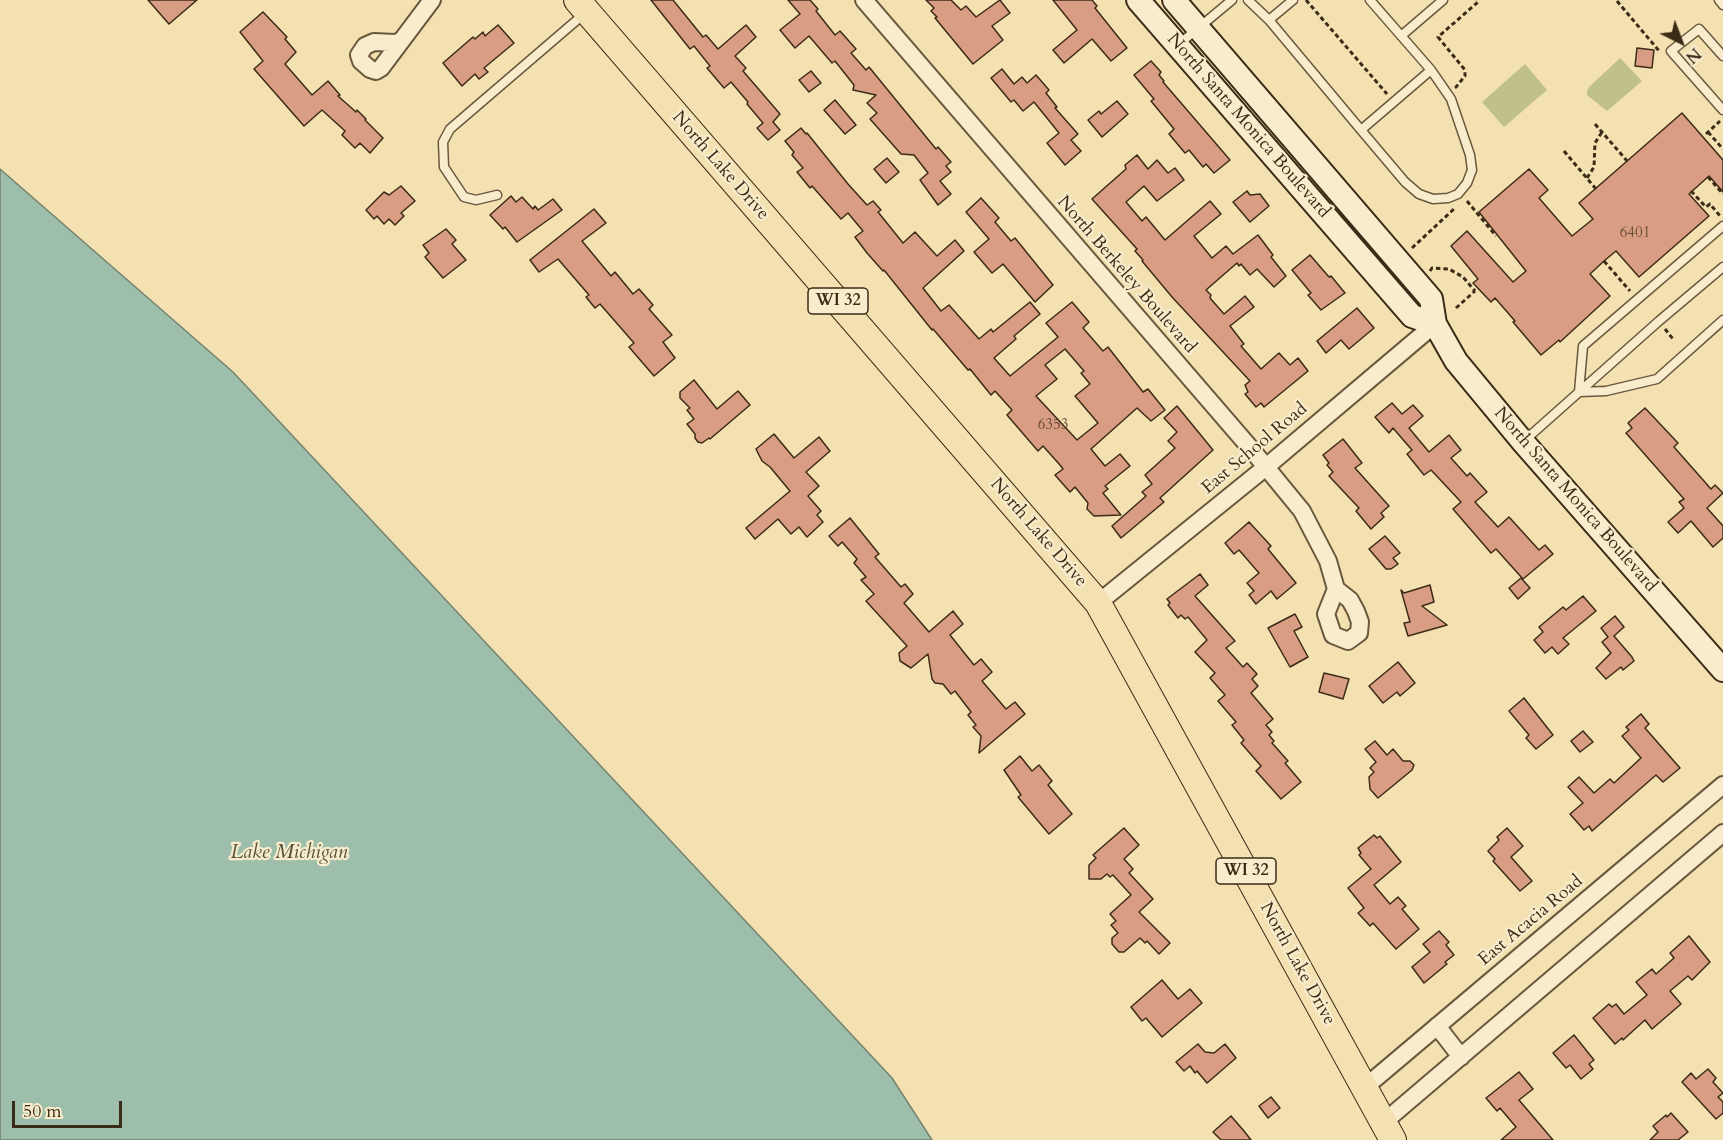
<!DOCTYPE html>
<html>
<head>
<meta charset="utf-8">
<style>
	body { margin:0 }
	#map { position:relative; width:1723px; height:1140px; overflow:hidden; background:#f4e1b2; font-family:Cardo,serif }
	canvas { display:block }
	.north { position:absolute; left:1651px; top:12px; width:60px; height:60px; -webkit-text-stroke:4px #f8eccd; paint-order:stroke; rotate:138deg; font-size:16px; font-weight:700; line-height:24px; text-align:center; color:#3c2b16 }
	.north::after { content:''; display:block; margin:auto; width:21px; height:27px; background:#3c2b16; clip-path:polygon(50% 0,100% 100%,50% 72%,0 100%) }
	.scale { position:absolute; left:12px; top:1101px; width:110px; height:27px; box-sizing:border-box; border:3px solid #3c2b16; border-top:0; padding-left:8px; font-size:18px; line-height:21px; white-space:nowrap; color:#3c2b16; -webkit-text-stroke:4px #f8eccd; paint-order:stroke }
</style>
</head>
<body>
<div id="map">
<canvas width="1723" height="1140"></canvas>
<div class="north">N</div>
<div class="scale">50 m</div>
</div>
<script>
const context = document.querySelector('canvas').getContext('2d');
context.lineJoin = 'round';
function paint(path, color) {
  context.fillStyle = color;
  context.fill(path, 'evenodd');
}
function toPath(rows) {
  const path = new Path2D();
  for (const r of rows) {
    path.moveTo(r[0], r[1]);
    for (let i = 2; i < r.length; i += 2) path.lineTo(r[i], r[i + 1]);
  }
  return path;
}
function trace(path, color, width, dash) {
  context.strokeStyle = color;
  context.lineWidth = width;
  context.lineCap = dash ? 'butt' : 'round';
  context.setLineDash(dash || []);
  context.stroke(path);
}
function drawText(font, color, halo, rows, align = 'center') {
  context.font = font + ' Cardo,serif';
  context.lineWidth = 4.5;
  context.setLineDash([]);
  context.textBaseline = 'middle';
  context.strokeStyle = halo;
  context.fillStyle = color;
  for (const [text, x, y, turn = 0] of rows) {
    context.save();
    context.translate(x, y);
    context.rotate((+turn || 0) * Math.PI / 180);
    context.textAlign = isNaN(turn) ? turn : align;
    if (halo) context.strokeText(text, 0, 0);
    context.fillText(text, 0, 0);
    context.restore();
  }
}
paint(toPath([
	[1620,58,1642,81,1607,111,1587,95,1587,91,1589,87],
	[1525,64,1547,90,1504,127,1482,102]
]), '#c0c189');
const water = toPath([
	[0,169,233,372,892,1078,932,1140,0,1140,0,169]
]);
paint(water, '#9cbeaa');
trace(water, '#76836f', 1.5);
const building = toPath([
	[148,0,197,0,169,24,148,0],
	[651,0,673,0,703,37,706,35,718,49,746,25,756,37,735,56,746,68,743,71,780,114,773,122,780,130,768,140,757,128,763,123,747,104,748,102,731,82,724,88,707,68,710,66,694,46,690,49,651,0],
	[788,0,810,0,818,9,816,11,835,35,840,31,856,49,851,53,866,70,869,67,936,149,938,147,951,162,946,166,951,172,940,181,951,194,938,205,920,180,928,173,914,155,901,154,870,119,877,113,867,103,876,95,853,90,854,85,835,61,832,63,809,36,795,48,780,30,800,14,788,0],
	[926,0,951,0,961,10,966,6,976,17,1000,0,1010,13,992,26,1003,40,973,64,935,18,937,17,931,11,934,8,926,0],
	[1053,0,1092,0,1097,6,1095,8,1127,48,1111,61,1092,39,1064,63,1053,50,1077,30,1053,0],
	[263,12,287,37,285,39,296,52,285,64,312,95,328,81,340,95,338,96,356,112,357,110,366,119,365,120,383,138,370,153,360,143,355,148,342,135,345,131,322,110,304,126,254,69,263,61,240,32,263,12],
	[498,25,514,43,484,68,488,72,479,79,475,74,462,86,443,63,473,37,475,39,483,32,485,36,498,25],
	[1637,48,1654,50,1652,68,1635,66,1637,48],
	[1151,61,1161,72,1159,75,1164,81,1163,82,1230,160,1214,173,1206,164,1203,167,1189,150,1185,153,1169,134,1174,129,1151,101,1154,99,1134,75,1151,61],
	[1002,69,1014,84,1022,77,1027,83,1036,75,1049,90,1046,93,1057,107,1055,108,1078,134,1071,140,1081,151,1065,165,1047,143,1059,133,1034,102,1023,111,1014,100,1011,102,991,78,1002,69],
	[811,71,821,83,809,92,799,80,811,71],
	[835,100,856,125,845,134,824,110,835,100],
	[1117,101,1128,114,1102,137,1088,120,1099,111,1101,114,1117,101],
	[1682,113,1723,160,1723,192,1709,176,1689,194,1709,216,1639,277,1616,251,1604,261,1590,274,1610,296,1560,342,1559,340,1541,355,1513,322,1515,321,1495,298,1491,302,1473,283,1478,279,1451,246,1467,231,1513,282,1526,271,1479,212,1529,169,1548,190,1539,198,1572,236,1593,219,1579,203,1682,113],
	[801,128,806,134,807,133,848,184,867,205,873,201,881,210,878,212,903,243,915,232,937,256,955,240,964,251,923,288,941,311,949,305,979,339,991,329,993,332,1030,302,1040,314,1014,336,1016,339,994,358,1010,376,1058,337,1046,323,1072,302,1089,322,1083,328,1103,351,1108,347,1143,392,1148,389,1165,410,1151,421,1137,408,1091,449,1105,466,1120,454,1130,466,1105,486,1108,489,1103,493,1121,515,1094,516,1087,509,1088,503,1075,487,1070,492,1055,475,1063,469,1060,465,1043,446,1038,451,1007,415,1012,410,995,391,991,395,970,369,968,370,933,329,932,330,884,270,883,271,867,253,855,237,863,231,848,213,841,219,812,186,810,188,797,172,803,168,792,155,794,152,785,141,801,128],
	[1065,349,1084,371,1081,373,1090,384,1075,396,1098,423,1077,440,1036,396,1057,379,1045,365,1065,349],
	[1137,155,1148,169,1157,160,1168,173,1175,168,1184,180,1157,201,1144,186,1126,202,1142,221,1146,217,1165,240,1210,201,1221,214,1194,236,1212,258,1226,246,1233,254,1258,235,1273,255,1271,257,1286,276,1274,287,1257,269,1250,275,1241,264,1239,266,1237,263,1206,290,1211,295,1210,298,1224,314,1245,296,1254,307,1230,326,1244,344,1241,346,1261,369,1279,353,1290,365,1298,358,1308,371,1264,407,1261,403,1256,407,1245,394,1248,392,1245,385,1250,381,1172,297,1142,261,1143,260,1135,251,1137,249,1092,199,1126,169,1125,165,1137,155],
	[887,158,899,172,886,183,874,169,887,158],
	[401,186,415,201,401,213,404,216,395,225,389,219,384,224,377,216,374,219,366,210,384,192,389,195,401,186],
	[1247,191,1250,195,1260,194,1269,206,1250,222,1233,202,1247,191],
	[511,196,516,202,522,197,533,209,535,206,538,210,553,199,562,210,517,242,505,227,503,229,490,215,511,196],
	[981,198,999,218,995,222,1011,241,1015,238,1053,285,1035,302,1003,264,992,273,974,252,989,239,966,212,981,198],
	[594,209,606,223,582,241,611,276,615,272,633,294,639,289,653,305,649,309,672,335,663,342,675,358,654,376,629,347,634,343,600,304,595,308,586,297,589,295,558,259,539,272,530,260,594,209],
	[446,229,456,240,452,244,466,260,443,278,425,257,429,253,423,245,446,229],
	[1310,255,1329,277,1331,276,1345,293,1321,310,1308,295,1311,293,1292,270,1310,255],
	[1357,308,1374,328,1349,349,1341,340,1326,353,1317,341,1357,308],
	[694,380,717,409,738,391,750,405,710,439,709,438,702,443,698,442,695,438,695,434,687,424,694,419,687,410,690,408,680,398,680,392,694,380],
	[1392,403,1402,414,1413,405,1423,416,1409,428,1429,452,1449,435,1461,450,1451,458,1467,476,1470,473,1487,492,1475,502,1498,527,1509,517,1539,550,1545,545,1553,554,1523,579,1496,549,1491,553,1453,509,1461,502,1433,472,1431,470,1424,475,1407,454,1412,450,1393,428,1389,433,1375,417,1392,403],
	[1177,406,1213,450,1160,498,1164,502,1121,538,1112,526,1146,496,1142,492,1152,484,1145,475,1175,448,1168,441,1177,432,1164,418,1177,406],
	[1645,408,1678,443,1674,447,1711,489,1715,485,1723,493,1707,508,1723,526,1723,538,1713,547,1691,521,1678,533,1668,522,1684,508,1679,502,1684,499,1626,433,1632,428,1628,423,1645,408],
	[774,434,794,458,819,437,830,451,806,472,819,486,808,496,821,511,817,515,823,522,807,537,799,527,791,534,778,519,755,539,746,528,790,491,770,467,762,461,756,449,774,434],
	[1343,439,1362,463,1355,468,1389,506,1381,513,1384,517,1371,529,1356,511,1359,508,1329,476,1333,472,1327,465,1329,463,1323,455,1343,439],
	[850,518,879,554,875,557,901,587,905,584,913,594,904,603,929,632,953,611,963,624,950,635,974,665,981,659,992,672,982,681,1006,709,1015,702,1025,714,979,753,981,736,973,727,976,725,968,715,971,712,955,691,951,694,943,684,935,683,932,679,928,654,911,668,900,661,899,653,907,646,866,601,874,594,861,580,866,577,854,563,857,559,842,542,838,546,829,536,850,518],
	[1249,522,1271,546,1268,549,1296,583,1277,599,1271,591,1256,604,1249,595,1254,591,1247,583,1259,573,1239,550,1234,554,1225,543,1249,522],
	[1385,536,1400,553,1393,558,1398,564,1391,569,1386,569,1369,549,1385,536],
	[1200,574,1208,585,1195,596,1235,641,1226,648,1243,667,1247,663,1257,674,1252,679,1258,686,1251,693,1273,719,1266,725,1272,732,1269,735,1274,741,1272,743,1288,761,1285,763,1301,782,1281,799,1256,771,1261,766,1241,743,1244,740,1232,725,1236,722,1218,701,1225,695,1210,678,1215,673,1195,652,1207,640,1188,617,1185,619,1181,615,1178,618,1168,605,1170,603,1167,599,1200,574],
	[1521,578,1530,588,1518,599,1509,588,1521,578],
	[1430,585,1434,602,1422,606,1447,625,1408,636,1404,623,1410,622,1401,590,1404,593,1430,585],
	[1583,596,1596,611,1563,638,1569,644,1558,654,1552,647,1545,653,1534,640,1543,632,1539,627,1563,607,1566,610,1583,596],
	[1295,614,1302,627,1294,631,1308,657,1290,667,1268,628,1295,614],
	[1615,616,1624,627,1614,636,1632,657,1634,661,1623,670,1621,667,1606,679,1596,668,1611,653,1602,642,1608,637,1601,628,1615,616],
	[1398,662,1415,683,1400,696,1397,692,1383,703,1369,686,1398,662],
	[1324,673,1349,679,1343,699,1319,692,1324,673],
	[1524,698,1553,735,1536,749,1526,738,1529,735,1509,711,1524,698],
	[1641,714,1649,724,1645,728,1680,768,1663,782,1656,775,1592,831,1589,826,1584,830,1570,814,1583,803,1568,787,1579,777,1594,793,1610,779,1614,783,1641,758,1622,736,1629,730,1626,727,1641,714],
	[1583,731,1593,742,1580,752,1571,741,1583,731],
	[1375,741,1387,755,1393,749,1403,761,1410,761,1414,765,1412,770,1378,798,1370,789,1369,777,1374,772,1370,768,1376,762,1365,749,1375,741],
	[1020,756,1032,771,1039,765,1052,781,1048,785,1072,814,1049,834,1018,797,1021,795,1004,770,1020,756],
	[1124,828,1139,845,1124,859,1133,869,1129,873,1153,899,1139,912,1170,943,1159,954,1147,941,1145,943,1140,938,1124,952,1119,952,1112,944,1112,938,1118,933,1111,925,1116,921,1110,914,1131,895,1113,875,1110,877,1107,874,1101,879,1089,879,1089,865,1096,858,1093,855,1124,828],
	[1507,828,1523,846,1511,857,1532,881,1520,891,1493,861,1495,859,1488,851,1499,840,1497,837,1507,828],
	[1374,835,1377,838,1380,836,1401,862,1374,885,1390,904,1398,897,1406,906,1402,909,1419,929,1396,949,1373,923,1370,926,1358,913,1364,908,1348,888,1371,869,1359,855,1361,853,1358,848,1374,835],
	[1439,931,1449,942,1446,945,1454,955,1445,962,1447,964,1424,983,1412,967,1430,952,1423,944,1439,931],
	[1689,936,1710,962,1692,980,1688,976,1670,991,1681,1004,1652,1029,1645,1020,1623,1040,1622,1038,1615,1044,1593,1018,1609,1004,1612,1007,1616,1004,1624,1014,1647,995,1636,982,1652,969,1656,974,1674,958,1670,953,1689,936],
	[1162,980,1178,999,1190,989,1202,1003,1162,1037,1146,1018,1142,1021,1131,1007,1162,980],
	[1574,1035,1594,1060,1589,1064,1593,1069,1581,1079,1570,1065,1566,1068,1553,1053,1574,1035],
	[1198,1044,1205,1052,1214,1053,1225,1044,1236,1058,1207,1083,1197,1071,1195,1073,1190,1066,1184,1071,1176,1062,1198,1044],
	[1708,1069,1716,1078,1713,1082,1723,1093,1718,1097,1723,1102,1723,1113,1716,1119,1682,1082,1691,1073,1696,1079,1708,1069],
	[1519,1072,1533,1089,1519,1100,1553,1140,1501,1140,1516,1127,1500,1108,1497,1111,1486,1098,1519,1072],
	[1271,1097,1280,1108,1268,1118,1259,1106,1271,1097],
	[1671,1113,1688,1132,1678,1140,1650,1140,1658,1132,1653,1126,1666,1115,1667,1117,1671,1113],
	[1231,1116,1244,1131,1251,1140,1221,1140,1213,1132,1231,1116]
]);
paint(building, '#d99d84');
trace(building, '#3c2b16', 1.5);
const lane = toPath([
	[1248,0,1269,20,1361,130,1431,70,1370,0],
	[1719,0,1723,5],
	[1269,20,1293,0],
	[1401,36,1443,0],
	[1178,45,1232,0],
	[1723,56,1699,29,1671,51,1723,110],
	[1361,130,1405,182,1419,194,1433,199,1448,198,1458,194,1467,183,1472,170,1470,155,1451,99,1431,70],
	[497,195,476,200,464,197,444,167,443,142,450,129,584,14],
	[1579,392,1583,346,1723,226],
	[1579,392,1606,391,1657,379,1723,320],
	[1524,441,1659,321,1723,267]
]);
const street = toPath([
	[864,0,1252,450,1302,511,1328,561,1336,589,1350,600,1356,611,1360,622,1359,633,1348,641,1333,635,1326,614,1336,589],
	[401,41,395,43,374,42,365,46,359,55,361,61,370,69,376,71,381,68,432,0],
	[1098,603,1266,467,1435,324],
	[1437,1026,1461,1057],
	[1364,1088,1723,785],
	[1384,1122,1723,833]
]);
const secondary = toPath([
	[1138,0,1412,316,1435,324],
	[1174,0,1431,299,1435,324,1456,361,1523,442,1723,670]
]);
const primary = toPath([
	[577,0,1098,603,1393,1140]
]);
trace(lane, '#6a583d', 11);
trace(street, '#6a583d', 20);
trace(secondary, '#3c2b16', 26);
trace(primary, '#3c2b16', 28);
trace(toPath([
	[1306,0,1387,94],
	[1617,1,1660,52],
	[1457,88,1456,87,1465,76,1465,70,1438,37,1478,2,1476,0],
	[1595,124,1628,162],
	[1708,132,1723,149],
	[1706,134,1720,121],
	[1564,151,1596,189],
	[1708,177,1723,194],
	[1587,178,1594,167,1595,143,1602,132],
	[1691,191,1706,207,1710,204,1720,216],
	[1467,201,1496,236],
	[1412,248,1455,208],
	[1604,261,1630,291],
	[1430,271,1432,268,1449,269,1463,277,1475,291],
	[1456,308,1475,291],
	[1665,329,1673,339]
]), '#3c2b16', 3, [4.5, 3]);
trace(lane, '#f8eccd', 8);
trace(street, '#f8eccd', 16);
trace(secondary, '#f8eccd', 22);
trace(primary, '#f4e1b2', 26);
drawText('15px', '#634832', null, [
	["6401",1635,234],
	["6353",1053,426]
]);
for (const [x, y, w] of [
	[838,301,60],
	[1246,871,60]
]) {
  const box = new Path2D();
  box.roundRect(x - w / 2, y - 13, w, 26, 4.5);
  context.fillStyle = '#f8eccd';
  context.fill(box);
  trace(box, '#3c2b16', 1.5);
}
drawText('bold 16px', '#3c2b16', null, [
	["WI 32",838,301],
	["WI 32",1246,871]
]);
drawText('18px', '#3c2b16', '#f8eccd', [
	["North Santa Monica Boulevard",1248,126,49],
	["North Lake Drive",720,166,49],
	["North Berkeley Boulevard",1126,275,49],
	["East School Road",1255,449,-40],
	["North Santa Monica Boulevard",1575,500,49],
	["North Lake Drive",1038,533,49],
	["East Acacia Road",1531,921,-40],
	["North Lake Drive",1297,964,61]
]);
drawText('italic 20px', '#54503b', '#f8eccd', [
	["Lake Michigan",289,853]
]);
</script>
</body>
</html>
